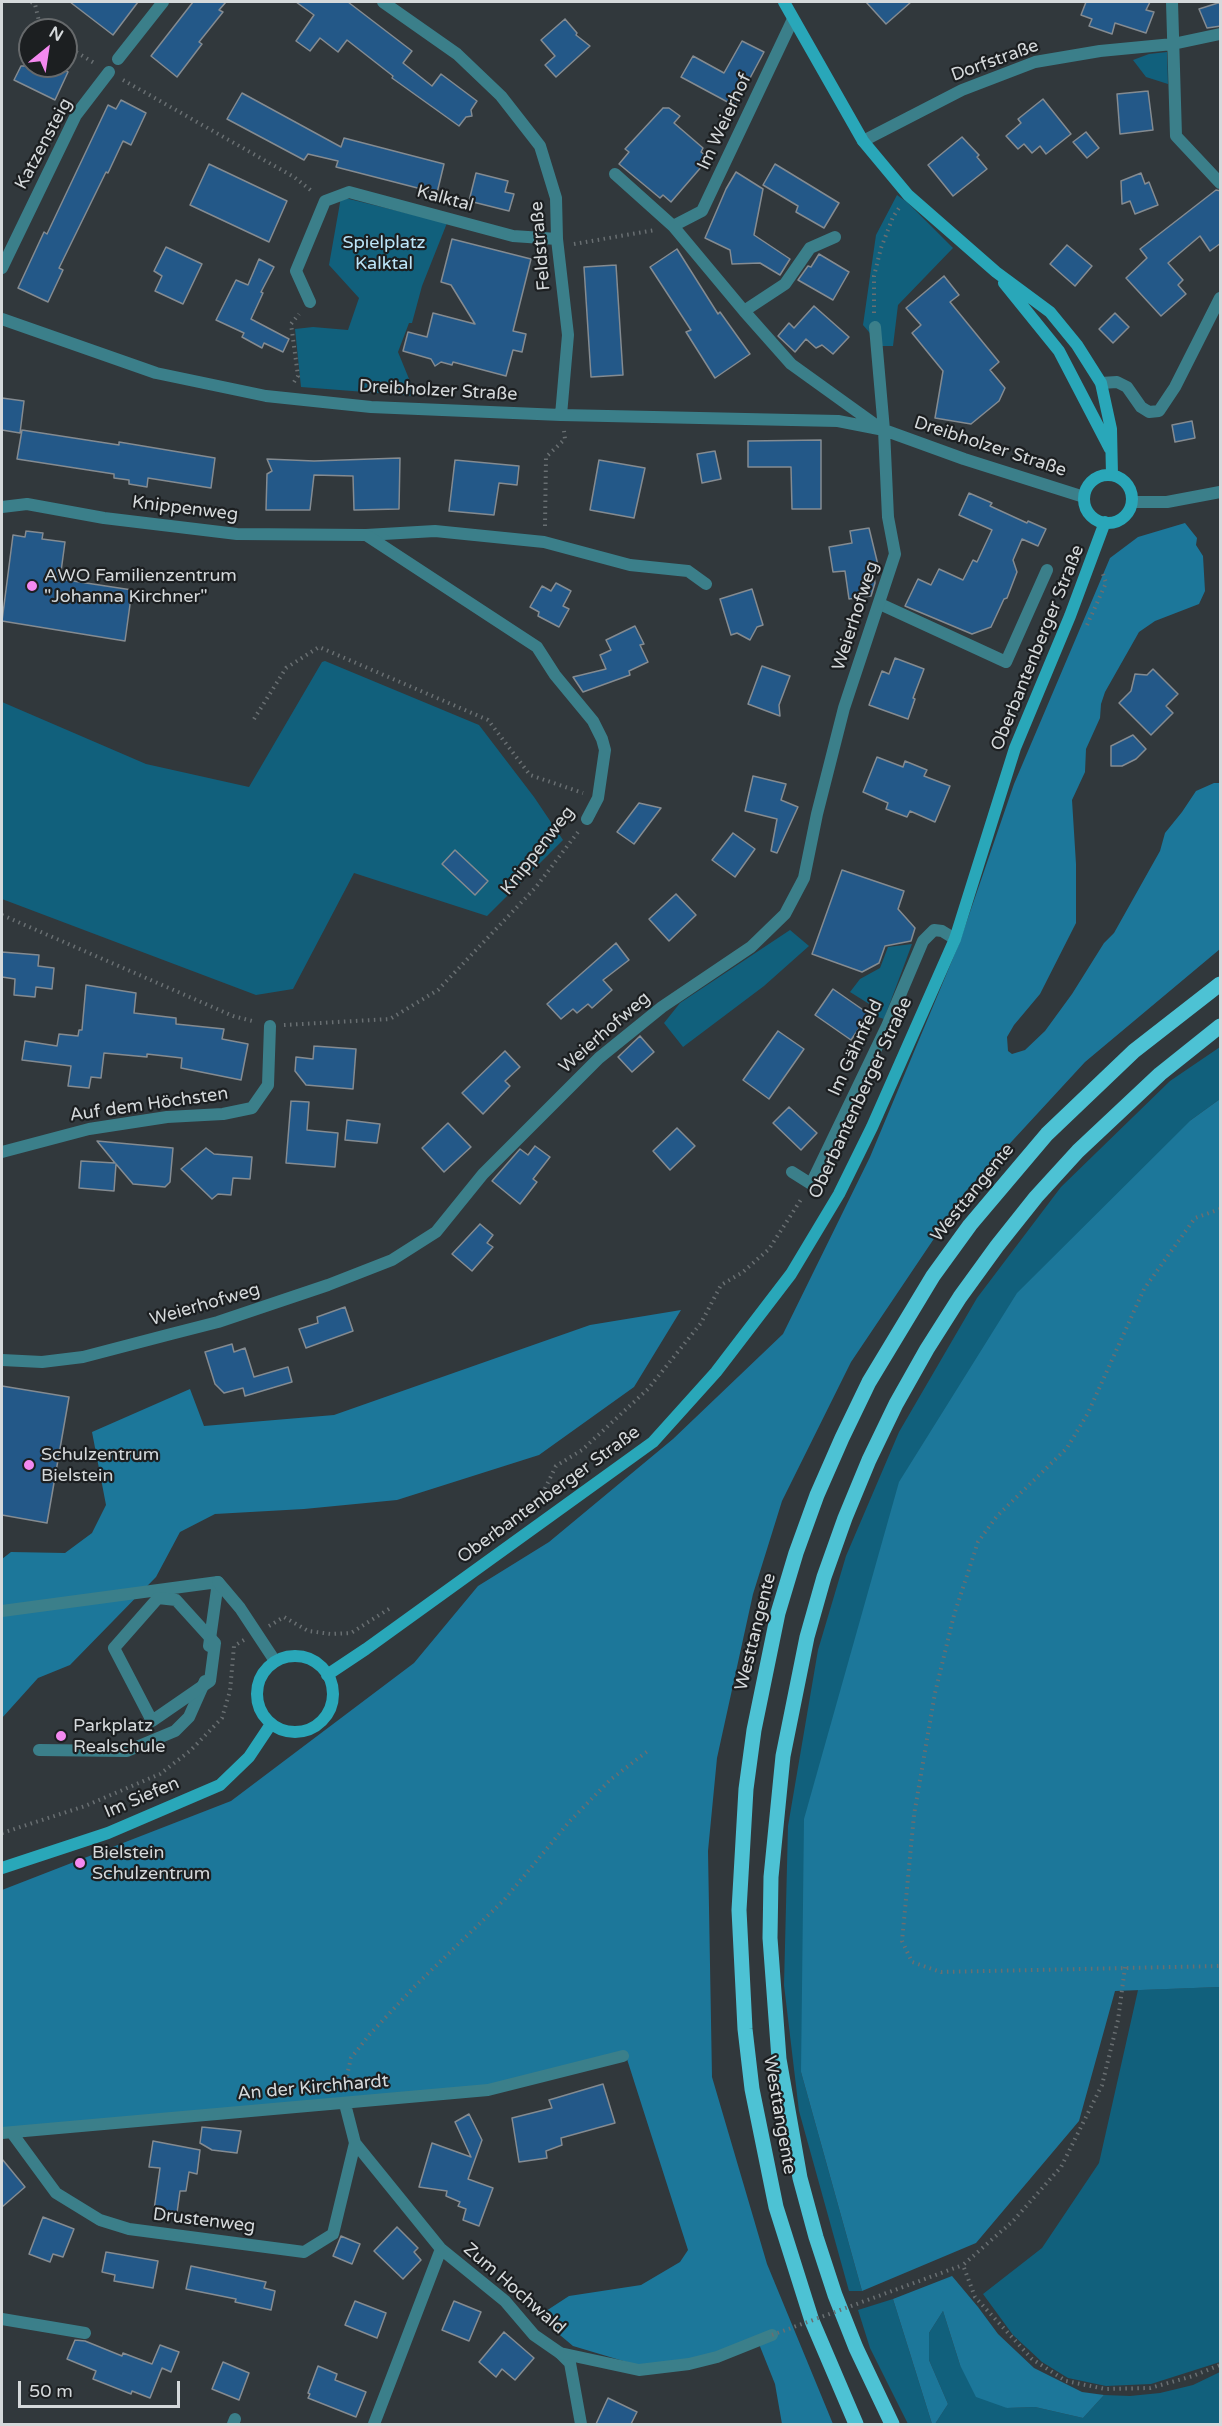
<!DOCTYPE html>
<html>
<head>
<meta charset="utf-8">
<style>
	body { margin:0 }
	#map { position:relative; width:1222px; height:2426px; overflow:hidden; background:#31383c; font-family:"Varela Round",sans-serif }
	canvas { display:block }
	.frame { position:absolute; inset:0; border:3px solid #d5d9db; pointer-events:none }
	.north { position:absolute; left:18px; top:18px; width:60px; height:60px; box-sizing:border-box; background:#1c1f21; border:2px solid #66696b; border-radius:50%; rotate:30deg; font-size:16px; font-weight:700; line-height:24px; text-align:center; color:#d5d9db }
	.north::after { content:''; display:block; margin:auto; width:21px; height:27px; background:#f489f0; clip-path:polygon(50% 0,100% 100%,50% 72%,0 100%) }
	.scale { position:absolute; left:18px; top:2381px; width:162px; height:27px; box-sizing:border-box; border:3px solid #d5d9db; border-top:0; padding-left:8px; font-size:18px; line-height:21px; white-space:nowrap; color:#d5d9db; -webkit-text-stroke:4px #1c1f21; paint-order:stroke }
</style>
</head>
<body>
<div id="map">
<canvas width="1222" height="2426"></canvas>
<div class="frame"></div>
<div class="north">N</div>
<div class="scale">50 m</div>
</div>
<script>
const context = document.querySelector('canvas').getContext('2d');
context.lineJoin = 'round';
function paint(path, color) {
  context.fillStyle = color;
  context.fill(path, 'evenodd');
}
function toPath(rows) {
  const path = new Path2D();
  for (const r of rows) {
    if (r.length === 3) {
      path.moveTo(r[0] + r[2], r[1]);
      path.arc(r[0], r[1], r[2], 0, 2 * Math.PI);
      continue;
    }
    path.moveTo(r[0], r[1]);
    for (let i = 2; i < r.length; i += 2) path.lineTo(r[i], r[i + 1]);
  }
  return path;
}
function trace(path, color, width, dash) {
  context.strokeStyle = color;
  context.lineWidth = width;
  context.lineCap = dash ? 'butt' : 'round';
  context.setLineDash(dash || []);
  context.stroke(path);
}
function drawText(font, color, halo, rows, align = 'center') {
  context.font = font + ' "Varela Round",sans-serif';
  context.lineWidth = 4.5;
  context.setLineDash([]);
  context.textBaseline = 'middle';
  context.strokeStyle = halo;
  context.fillStyle = color;
  for (const [text, x, y, turn = 0] of rows) {
    context.save();
    context.translate(x, y);
    context.rotate((+turn || 0) * Math.PI / 180);
    context.textAlign = isNaN(turn) ? turn : align;
    if (halo) context.strokeText(text, 0, 0);
    context.fillText(text, 0, 0);
    context.restore();
  }
}
paint(toPath([
	[1167,52,1168,84,1146,77,1133,60,1149,54],
	[897,195,907,202,953,248,898,305,893,346,881,346,863,325,876,235],
	[341,197,447,223,422,286,412,323,409,323,398,352,416,396,301,387,295,329,313,327,348,330,359,298,329,265],
	[325,661,479,725,534,797,563,840,487,916,354,873,293,989,256,995,2,899,2,702,146,764,249,787,322,662],
	[790,930,809,946,764,986,683,1047,664,1023,680,1003],
	[912,944,884,1019,872,1015,874,1007,850,992,860,979,880,968,888,947],
	[1220,1047,1220,1099,1191,1120,801,2072,862,2291,849,2291,799,2111,784,1985,788,1826,818,1650,846,1556,899,1432,977,1298,1061,1187,1170,1081],
	[1220,1987,1220,2362,1151,2384,1106,2386,1068,2378,1042,2362,1013,2335,983,2294,1042,2248,1099,2163,1138,1990],
	[893,2299,932,2424,908,2424,870,2348,858,2310],
	[943,2311,960,2365,1007,2408,1035,2407,1083,2418,1104,2395,1130,2396,1160,2393,1193,2385,1220,2372,1220,2424,935,2424,948,2404,929,2360,929,2333]
]), '#11607c');
paint(toPath([
	[1185,523,1197,538,1196,545,1203,556,1205,591,1199,604,1155,621,1139,632,1105,692,1101,704,1100,718,1086,749,1085,772,1072,800,1076,864,1076,923,1040,994,1014,1025,1007,1037,1008,1051,1012,1054,1025,1050,1045,1031,1072,994,1104,943,1114,933,1160,851,1165,833,1182,812,1196,791,1214,783,1220,783,1220,949,1085,1062,966,1191,851,1362,782,1501,753,1594,717,1758,708,1851,712,2077,767,2264,833,2424,782,2424,775,2384,757,2339,709,2357,650,2369,573,2346,542,2320,546,2311,569,2296,641,2285,680,2262,688,2250,626,2056,475,2088,2,2128,2,1890,231,1801,414,1663,478,1586,549,1542,673,1439,783,1334,870,1157,959,944,1014,784,1110,558,1138,537],
	[1220,1099,1220,1987,1115,1991,1079,2121,976,2243,862,2291,801,2072,804,1819,899,1482,1017,1293,1191,1120],
	[681,1310,634,1387,539,1455,397,1500,304,1509,215,1514,180,1532,156,1577,70,1665,38,1678,2,1718,2,1559,11,1552,65,1553,92,1533,106,1505,92,1432,190,1389,204,1426,334,1415,590,1325],
	[952,2276,978,2307,998,2334,1034,2368,1082,2392,1104,2395,1083,2418,1035,2407,1007,2408,976,2397,960,2365,943,2311,929,2333,929,2360,948,2404,935,2424,932,2424,893,2299]
]), '#1c779a');
const building = toPath([
	[70,2,138,2,113,35,70,2],
	[193,2,226,2,219,10,223,12,199,42,202,44,177,77,151,56,193,2],
	[296,2,348,2,412,51,403,63,432,86,441,74,477,101,471,110,472,116,466,117,459,126,392,78,393,76,347,40,338,52,320,38,310,51,296,41,314,15,296,2],
	[866,2,911,2,886,24,866,2],
	[1086,2,1150,2,1146,10,1154,12,1146,33,1115,23,1112,34,1089,26,1092,19,1081,15,1086,2],
	[1221,2,1221,26,1207,28,1199,9,1221,2],
	[565,19,577,33,576,35,590,46,556,77,545,65,555,56,541,40,565,19],
	[742,41,764,52,735,106,681,77,693,56,724,73,742,41],
	[21,66,57,66,68,72,55,100,14,80,21,66],
	[1148,91,1153,130,1120,134,1117,94,1148,91],
	[242,93,341,147,344,138,444,164,437,193,336,167,338,161,308,154,304,160,227,119,242,93],
	[1043,99,1071,134,1046,154,1040,146,1032,153,1024,144,1018,149,1006,136,1021,123,1018,119,1043,99],
	[121,100,146,113,131,145,123,141,108,173,106,172,59,268,63,270,48,302,18,288,44,232,47,234,108,105,116,109,121,100],
	[663,108,669,108,680,116,674,123,703,148,701,152,709,158,671,202,663,195,660,198,619,164,629,152,625,149,663,108],
	[1086,132,1099,148,1087,158,1073,142,1086,132],
	[962,137,979,155,977,157,987,169,953,196,928,165,962,137],
	[209,164,287,201,269,242,190,205,209,164],
	[775,164,839,203,824,228,796,212,798,206,763,185,775,164],
	[736,172,763,189,754,235,790,259,780,275,760,263,732,264,730,250,705,238,726,189,736,172],
	[476,173,508,181,505,192,514,194,509,211,469,201,476,173],
	[1141,173,1145,184,1149,182,1158,205,1135,214,1130,201,1122,204,1121,181,1141,173],
	[1216,190,1221,191,1221,243,1210,251,1200,236,1168,263,1183,280,1178,285,1186,294,1161,316,1126,278,1147,258,1140,249,1216,190],
	[452,239,531,259,513,331,526,334,522,352,513,350,506,376,453,362,452,365,441,362,435,366,431,359,403,351,408,332,427,337,433,313,475,324,451,285,441,282,452,239],
	[1067,245,1092,266,1075,286,1050,264,1067,245],
	[166,247,202,264,183,304,155,291,162,276,154,271,166,247],
	[677,249,718,314,720,312,750,354,715,378,686,332,691,330,650,267,677,249],
	[819,254,849,272,833,300,798,280,808,266,811,267,819,254],
	[259,259,274,267,261,292,263,293,251,319,289,339,283,352,264,343,262,348,242,337,244,333,216,320,236,280,248,285,259,259],
	[616,265,623,375,591,377,584,267,616,265],
	[944,276,959,295,950,302,999,362,990,370,1005,388,999,401,971,424,935,418,943,371,912,333,921,325,906,308,944,276],
	[814,306,849,337,833,354,822,345,816,348,806,339,795,352,778,336,789,323,794,328,814,306],
	[1115,313,1129,327,1113,343,1099,329,1115,313],
	[2,398,24,401,20,433,2,430,2,398],
	[1192,421,1195,438,1175,442,1172,425,1192,421],
	[22,430,119,445,119,442,215,458,211,488,148,478,147,487,129,484,129,480,114,478,114,474,17,459,22,430],
	[821,440,821,509,792,509,791,467,748,467,748,441,821,440],
	[715,451,721,479,702,483,697,454,715,451],
	[400,458,399,509,354,510,353,476,314,475,310,510,266,510,267,474,272,471,267,459,314,461,400,458],
	[455,460,519,466,517,485,499,483,494,515,449,511,455,460],
	[599,460,645,468,634,518,590,510,599,460],
	[969,493,992,503,990,506,1027,523,1028,521,1046,529,1038,546,1022,539,1013,560,1017,572,1007,598,1004,599,991,627,972,634,905,606,918,579,931,585,939,569,963,580,973,560,977,562,992,530,959,515,969,493],
	[869,528,878,565,873,566,875,583,871,596,849,599,845,571,833,572,829,547,852,543,850,531,869,528],
	[26,531,43,533,42,539,65,542,60,579,132,590,125,641,2,621,13,535,25,537,26,531],
	[556,583,571,591,563,606,569,609,559,627,538,616,539,612,530,607,542,586,551,591,556,583],
	[752,589,763,625,757,627,750,640,737,633,731,635,720,599,752,589],
	[635,626,644,644,640,645,648,662,629,671,630,675,583,692,573,677,606,669,600,655,611,650,606,640,635,626],
	[895,658,924,669,913,698,915,699,908,719,869,705,882,671,889,674,895,658],
	[762,666,790,676,779,705,780,716,748,704,762,666],
	[1153,669,1178,694,1166,706,1173,713,1151,735,1119,703,1131,691,1135,674,1147,675,1153,669],
	[1133,735,1146,749,1136,759,1122,766,1111,766,1111,746,1133,735],
	[877,757,903,767,905,761,927,770,924,776,950,786,935,822,910,811,907,817,886,809,888,803,863,792,877,757],
	[753,776,786,784,781,800,798,807,777,853,771,851,777,819,745,811,753,776],
	[639,803,661,808,634,844,617,832,639,803],
	[733,833,755,849,735,877,712,860,733,833],
	[455,850,488,881,475,895,442,864,455,850],
	[842,870,904,891,898,909,915,928,911,941,885,946,879,963,862,972,812,954,842,870],
	[676,894,696,915,669,941,649,919,676,894],
	[616,943,629,960,603,980,612,990,592,1008,588,1004,577,1013,573,1009,561,1019,547,1004,616,943],
	[2,952,39,955,38,966,54,968,52,989,36,987,35,997,14,995,15,979,2,977,2,952],
	[86,985,136,993,134,1013,176,1018,176,1024,224,1029,222,1039,248,1044,241,1080,181,1068,182,1058,147,1054,147,1057,104,1053,101,1078,91,1077,89,1088,68,1086,71,1066,22,1060,25,1041,57,1046,59,1034,78,1036,79,1030,82,1030,86,985],
	[833,989,869,1014,851,1040,815,1015,833,989],
	[778,1031,804,1049,769,1099,743,1080,778,1031],
	[640,1036,654,1052,632,1072,618,1057,640,1036],
	[314,1046,356,1049,353,1089,306,1085,295,1071,296,1057,313,1059,314,1046],
	[505,1051,520,1067,505,1081,510,1086,483,1114,462,1093,505,1051],
	[291,1101,309,1102,307,1130,338,1133,335,1167,286,1163,291,1101],
	[789,1107,817,1133,801,1150,773,1123,789,1107],
	[347,1120,380,1124,377,1143,345,1140,347,1120],
	[448,1123,471,1147,444,1172,422,1148,448,1123],
	[677,1128,695,1146,670,1170,653,1151,677,1128],
	[97,1141,173,1148,170,1182,165,1187,133,1184,116,1164,114,1191,79,1188,81,1161,115,1163,97,1141],
	[535,1146,550,1157,533,1179,537,1182,520,1204,492,1181,520,1149,528,1155,535,1146],
	[206,1148,214,1154,252,1157,250,1179,233,1178,231,1195,218,1194,212,1199,181,1169,206,1148],
	[480,1224,493,1235,487,1243,493,1247,472,1271,452,1254,480,1224],
	[345,1307,353,1331,306,1348,299,1329,318,1323,317,1317,345,1307],
	[232,1344,234,1352,245,1348,254,1377,288,1367,292,1382,245,1396,243,1388,224,1393,215,1384,205,1352,232,1344],
	[2,1386,69,1397,47,1523,2,1515,2,1386],
	[603,2084,615,2123,561,2138,562,2145,546,2151,547,2158,519,2162,512,2118,552,2108,549,2100,603,2084],
	[469,2114,482,2140,468,2179,493,2188,479,2226,463,2220,466,2209,458,2206,460,2202,446,2196,447,2191,419,2187,432,2143,471,2157,455,2122,469,2114],
	[202,2127,241,2131,237,2153,212,2150,200,2143,202,2127],
	[153,2141,200,2150,197,2174,189,2172,186,2191,180,2191,177,2213,154,2210,160,2168,149,2167,153,2141],
	[2,2159,25,2187,2,2207,2,2159],
	[43,2217,74,2229,63,2257,53,2254,50,2262,29,2254,43,2217],
	[397,2227,418,2248,414,2252,421,2260,403,2279,374,2251,397,2227],
	[341,2236,360,2244,352,2264,333,2256,341,2236],
	[106,2252,158,2261,153,2288,114,2281,115,2275,102,2272,106,2252],
	[191,2266,266,2282,264,2288,275,2291,271,2310,235,2302,236,2299,186,2289,191,2266],
	[355,2301,386,2313,377,2338,345,2325,355,2301],
	[454,2301,481,2312,469,2341,442,2330,454,2301],
	[504,2332,534,2358,515,2380,502,2369,496,2377,479,2362,504,2332],
	[75,2340,85,2341,122,2356,123,2353,152,2364,160,2345,179,2352,171,2372,162,2368,150,2398,132,2391,131,2394,93,2379,96,2371,67,2359,75,2340],
	[223,2362,249,2373,239,2400,212,2389,223,2362],
	[318,2366,337,2374,335,2380,366,2392,356,2417,308,2398,310,2394,308,2393,318,2366],
	[608,2398,637,2412,631,2424,596,2424,608,2398]
]);
paint(building, '#235888');
trace(building, '#848b91', 1.5);
trace(toPath([
	[31,2,35,4,41,30],
	[66,46,96,64],
	[123,80,294,177,313,192],
	[574,244,655,230],
	[874,313,874,276,881,248,893,217,899,208],
	[294,382,298,376,291,324,299,314],
	[545,526,546,457,565,439,564,431],
	[1087,625,1106,583,1103,574],
	[254,719,286,668,319,647,488,720,530,775,583,793],
	[2,915,233,1016,256,1022],
	[284,1025,390,1019,438,990,536,887,578,832],
	[1220,1209,1195,1218,1144,1289,1088,1413,1067,1448,997,1516,978,1542,954,1615,935,1693,914,1815,902,1941,912,1962,941,1972,1220,1966],
	[537,1505,556,1466,582,1450,648,1389,701,1323,721,1285,743,1272,769,1249,802,1198],
	[269,1626,284,1617,308,1631,331,1634,351,1633,392,1607],
	[2,1833,85,1806,160,1774,191,1750,222,1718,230,1691,234,1646,244,1640],
	[1125,1967,1118,2020,1102,2085,1061,2167,1013,2221,963,2265,975,2297,1032,2359,1066,2381,1105,2389,1150,2388,1193,2376,1220,2365],
	[344,2088,351,2058,370,2034,415,1986,504,1900,569,1822,610,1780,649,1750]
]), '#696f72', 4, [1.5, 4.5]);
trace(toPath([
	[366,535,435,531,544,542,630,565,688,571,706,584],
	[880,604,1006,662,1047,570],
	[2,1611,218,1582,209,1646],
	[39,1750,127,1751,175,1731,189,1717,205,1681],
	[2,2319,85,2333],
	[560,2353,570,2363,581,2424],
	[233,2424,235,2419]
]), '#3b7f8a', 12);
trace(toPath([
	[383,2,457,54,501,96,540,146,556,198,557,239,568,335,561,415],
	[1172,2,1176,136,1220,183],
	[118,59,163,2],
	[863,141,962,90,1035,62,1100,51,1173,44,1220,34],
	[615,174,673,226,744,311,785,284,810,248,835,237],
	[673,226,702,211,793,19],
	[2,268,76,115,109,72],
	[310,302,296,271,325,201,349,192,513,236,557,239],
	[744,311,791,364,880,428],
	[2,319,156,373,266,396,371,407,561,415,838,421,884,430,964,459,1084,497],
	[1101,383,1117,382,1127,387,1141,407,1149,412,1159,411,1175,387,1220,298],
	[1132,502,1167,502,1220,492],
	[2,507,27,504,104,518,237,534,366,535,537,647,555,675,593,721,602,739,605,750,598,798,587,819],
	[2,1152,89,1129,167,1117,223,1114,252,1108,268,1085,270,1026],
	[792,1172,811,1184,887,1026,923,941,934,930,942,931,955,939],
	[2,1360,42,1362,83,1357,171,1334,218,1322,328,1285,392,1260,436,1232,483,1174,599,1058,662,1007,751,947,785,914,804,878,817,814,844,708,895,554,888,517,884,430,875,327],
	[218,1582,240,1608,275,1661],
	[158,1598,176,1600,215,1643,210,1681,152,1721,114,1648,158,1598],
	[345,2104,355,2143,441,2249,505,2301,534,2335,560,2353,639,2370,689,2364,717,2357,772,2335],
	[2,2133,488,2090,623,2056],
	[12,2133,56,2193,100,2220,129,2229,304,2252,333,2234,355,2143],
	[374,2424,441,2249]
]), '#3b7f8a', 12);
trace(toPath([
	[784,2,863,141,908,195,996,272,1050,312,1077,345,1101,383,1111,429,1112,475],
	[1004,283,1059,351,1110,449],
	[1108,499,24],
	[295,1694,38],
	[327,1675,366,1649,653,1442,716,1372,791,1274,839,1194,872,1127,955,939,1015,748,1070,616,1105,522],
	[2,1868,108,1833,220,1785,249,1757,271,1724]
]), '#29a7b9', 12);
trace(toPath([
	[856,2424,812,2321,776,2207,752,2089,745,2029,739,1910,746,1789,754,1730,778,1613,796,1553,817,1495,842,1438,869,1382,933,1276,970,1225,1047,1134,1134,1051,1220,984],
	[892,2424,856,2348,835,2295,816,2237,800,2178,779,2059,770,1938,771,1877,783,1756,807,1637,824,1577,845,1518,869,1460,896,1404,927,1349,960,1297,997,1246,1036,1197,1078,1151,1160,1074,1220,1026]
]), '#4dc2d4', 15);
trace(toPath([
	[772,2335,963,2265]
]), '#696f72', 4, [1.5, 4.5]);
for (const [x, y, r, color] of [
	[32,586,6,"#f489f0"],
	[29,1465,6,"#f489f0"],
	[61,1736,6,"#f489f0"],
	[80,1863,6,"#f489f0"]
]) {
  const dot = new Path2D();
  dot.arc(x, y, r, 0, 2 * Math.PI);
  context.fillStyle = color;
  context.fill(dot);
  trace(dot, '#1c1f21', 2);
}
drawText('18px', '#d5d9db', '#1c1f21', [
	["Dorfstraße",995,61,-20],
	["Im Weierhof",725,122,-65],
	["Katzensteig",44,144,-62],
	["Kalktal",445,199,15],
	["Feldstraße",541,246,-95],
	["Dreibholzer Straße",438,391,3],
	["Dreibholzer Straße",990,447,18],
	["Knippenweg",185,509,7],
	["Weierhofweg",856,616,-72],
	["Oberbantenberger Straße",1038,648,-68],
	["Knippenweg",538,851,-52],
	["Weierhofweg",605,1033,-41],
	["Im Gähnfeld",856,1048,-65],
	["Oberbantenberger Straße",861,1098,-65],
	["Auf dem Höchsten",149,1105,-8],
	["Westtangente",973,1193,-51],
	["Weierhofweg",205,1305,-16],
	["Oberbantenberger Straße",549,1495,-36],
	["Westtangente",756,1632,-76],
	["Im Siefen",142,1798,-23],
	["An der Kirchhardt",313,2088,-5],
	["Westtangente",779,2115,80],
	["Drustenweg",204,2221,7],
	["Zum Hochwald",514,2289,41]
]);
drawText('18px', '#bce5f9', '#1c1f21', [
	["Spielplatz",384,243],
	["Kalktal",384,264]
]);
drawText('18px', '#d5d9db', '#1c1f21', [
	["AWO Familienzentrum",44,576],
	["\"Johanna Kirchner\"",44,597],
	["Schulzentrum",41,1455],
	["Bielstein",41,1476],
	["Parkplatz",73,1726],
	["Realschule",73,1747],
	["Bielstein",92,1853],
	["Schulzentrum",92,1874]
], 'left');
</script>
</body>
</html>
